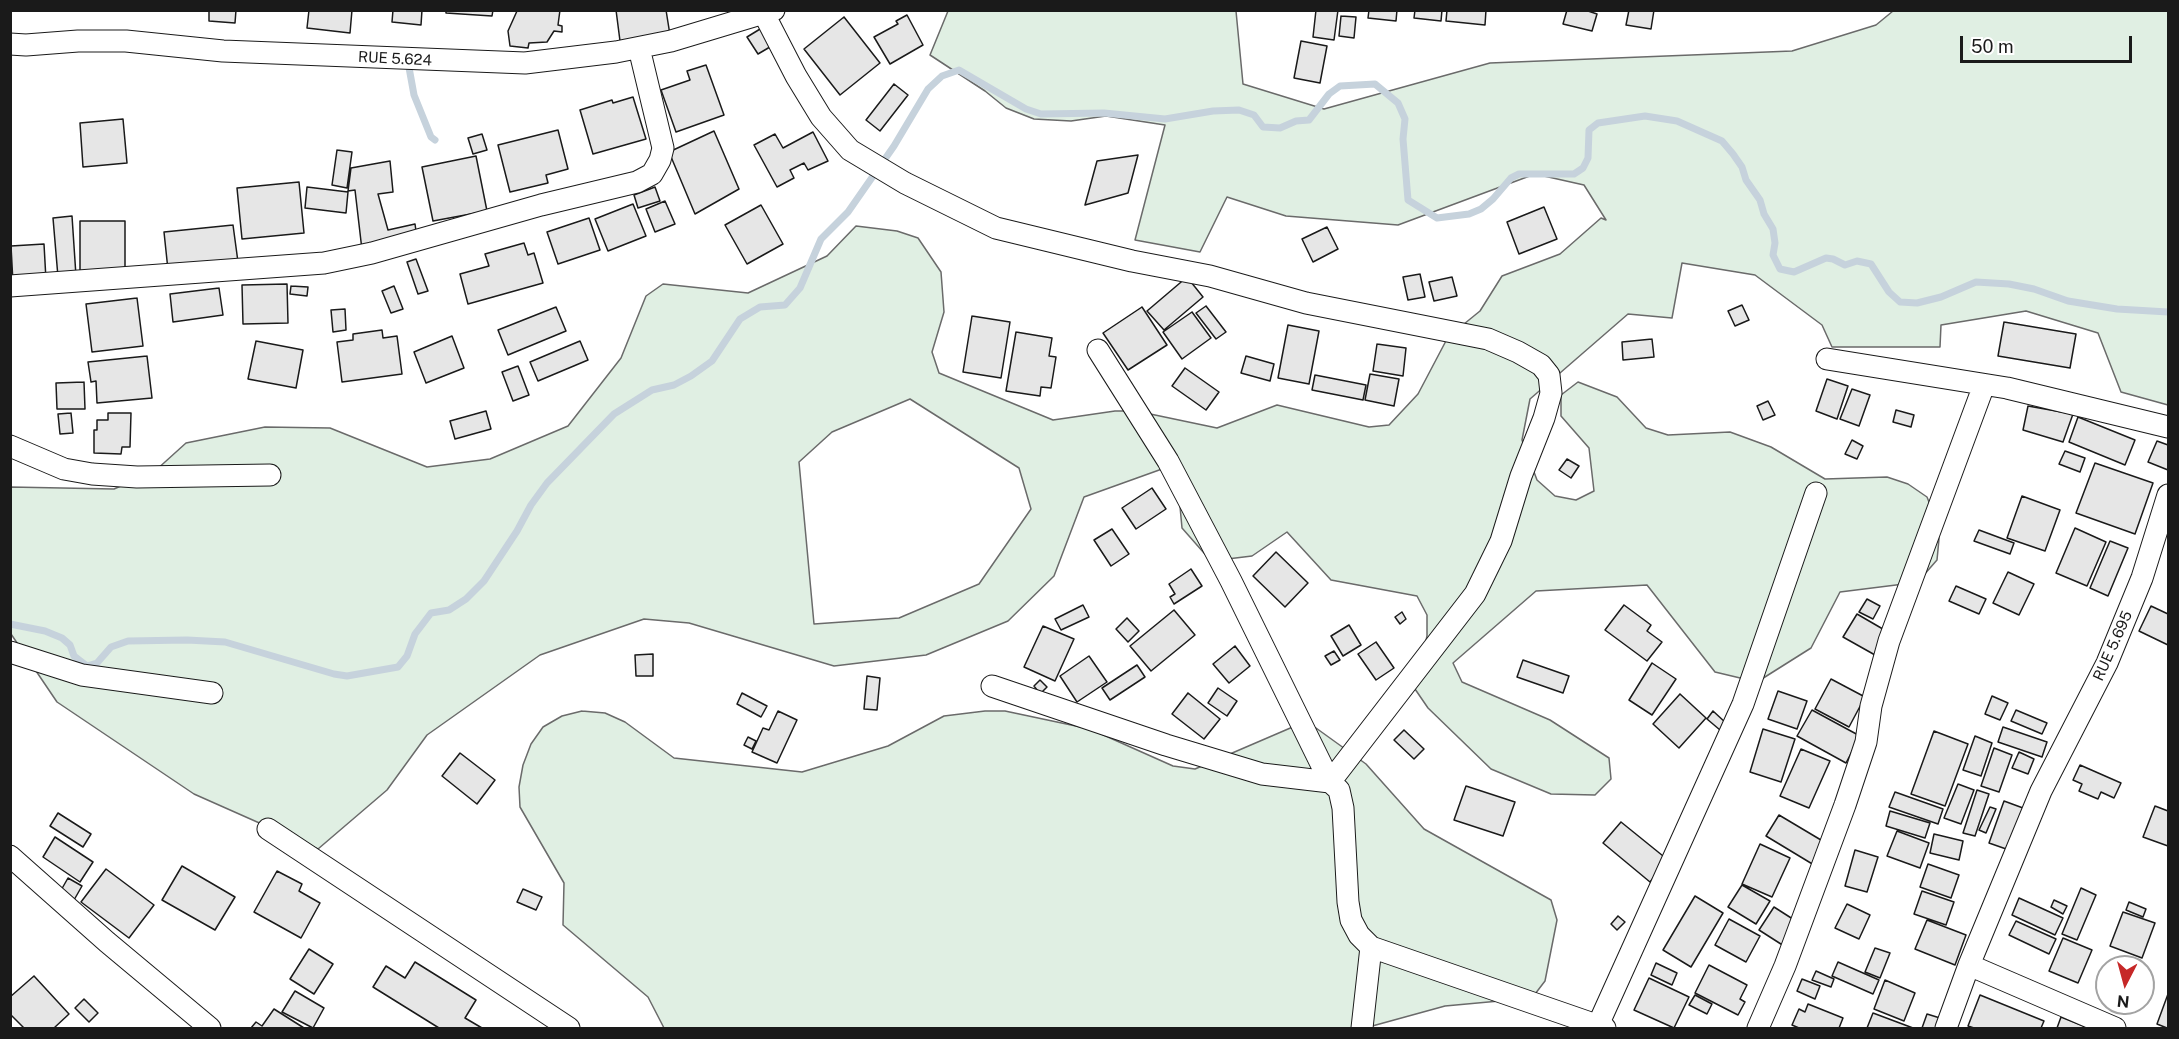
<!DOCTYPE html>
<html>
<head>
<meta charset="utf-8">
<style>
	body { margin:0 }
	#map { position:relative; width:2179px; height:1039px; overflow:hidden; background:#fff; font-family:"Public Sans",sans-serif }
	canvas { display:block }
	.frame { position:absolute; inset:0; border:12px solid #1a1a1a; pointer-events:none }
	.north { position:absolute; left:2095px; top:955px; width:60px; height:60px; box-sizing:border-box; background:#fff; border:2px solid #a3a3a3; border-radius:50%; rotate:186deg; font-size:16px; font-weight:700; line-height:24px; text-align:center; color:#1a1a1a }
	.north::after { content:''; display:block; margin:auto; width:21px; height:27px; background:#c62828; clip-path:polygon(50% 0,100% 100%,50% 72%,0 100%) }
	.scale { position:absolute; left:1960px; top:36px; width:172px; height:27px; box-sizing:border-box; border:3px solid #1a1a1a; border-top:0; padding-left:8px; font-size:18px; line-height:21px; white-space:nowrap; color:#1a1a1a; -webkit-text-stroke:4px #fff; paint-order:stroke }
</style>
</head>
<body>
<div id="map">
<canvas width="2179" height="1039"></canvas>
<div class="frame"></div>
<div class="north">N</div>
<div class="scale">50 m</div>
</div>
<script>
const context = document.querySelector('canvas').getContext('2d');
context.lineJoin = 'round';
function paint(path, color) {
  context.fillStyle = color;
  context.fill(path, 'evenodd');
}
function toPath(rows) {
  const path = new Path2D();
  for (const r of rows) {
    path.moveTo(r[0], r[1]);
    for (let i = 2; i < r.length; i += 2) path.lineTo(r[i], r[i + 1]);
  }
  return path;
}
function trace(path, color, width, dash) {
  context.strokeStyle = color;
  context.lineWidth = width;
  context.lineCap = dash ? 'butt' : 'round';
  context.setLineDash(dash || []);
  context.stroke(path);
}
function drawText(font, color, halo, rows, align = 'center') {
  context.font = font + ' "Public Sans",sans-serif';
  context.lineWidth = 4.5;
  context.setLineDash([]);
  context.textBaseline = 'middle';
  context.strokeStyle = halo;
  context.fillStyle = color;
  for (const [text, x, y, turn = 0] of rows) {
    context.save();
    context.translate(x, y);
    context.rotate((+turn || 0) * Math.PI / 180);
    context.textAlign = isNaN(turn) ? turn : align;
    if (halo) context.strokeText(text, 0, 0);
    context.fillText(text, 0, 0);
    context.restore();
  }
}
const green = toPath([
	[948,11,1236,11,1243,84,1324,109,1490,63,1792,51,1876,25,1893,11,2168,11,2168,405,2121,392,2098,333,2026,311,1941,325,1940,347,1832,347,1822,325,1755,275,1682,263,1672,318,1628,314,1530,399,1522,440,1537,480,1555,496,1576,500,1594,491,1589,448,1561,416,1561,395,1578,382,1617,397,1646,428,1668,435,1730,432,1771,447,1825,479,1887,477,1908,484,1927,497,1935,517,1939,539,1937,560,1923,576,1904,584,1840,592,1811,648,1757,682,1715,672,1647,585,1536,591,1453,663,1462,682,1550,720,1609,758,1611,779,1595,795,1551,794,1491,769,1428,708,1415,689,1427,636,1427,615,1417,596,1331,580,1287,532,1252,556,1211,561,1182,528,1178,485,1162,469,1084,497,1054,576,1008,621,926,655,834,666,689,623,644,619,540,655,427,735,387,790,318,849,194,794,57,702,11,634,10,487,114,489,155,471,186,443,265,427,330,428,427,467,490,459,568,426,621,358,646,296,663,284,748,293,827,256,856,226,897,231,918,238,941,272,944,312,932,352,939,373,1053,420,1115,411,1136,411,1217,428,1277,405,1369,427,1389,425,1418,394,1448,337,1480,311,1502,276,1560,254,1601,218,1606,220,1584,185,1535,174,1398,225,1286,216,1227,197,1200,252,1135,240,1165,125,1106,116,1071,121,1034,119,1006,108,985,91,930,55,948,11],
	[910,399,1019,468,1031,509,979,584,899,618,814,624,799,462,832,432,910,399],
	[582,711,605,713,625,722,674,758,802,772,888,746,944,716,985,711,1005,711,1090,729,1173,766,1195,769,1295,726,1316,728,1366,764,1424,829,1551,900,1557,920,1545,981,1532,998,1445,1006,1365,1028,664,1028,648,997,563,925,564,883,520,807,519,787,523,765,531,744,543,727,562,716,582,711]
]);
paint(green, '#e0efe3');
trace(green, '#6a6a6a', 1.5);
trace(toPath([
	[408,62,414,95,431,137,435,140],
	[10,624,45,631,62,638,70,645,74,656,87,666,97,663,111,647,128,641,187,640,225,642,334,674,347,676,398,667,407,656,415,634,431,613,449,610,466,599,484,581,517,531,531,505,547,483,614,414,652,390,674,385,691,376,712,361,740,319,760,307,785,305,800,288,821,239,848,212,894,146,928,89,942,76,959,70,1026,109,1041,114,1104,113,1165,119,1213,111,1239,110,1254,115,1263,127,1280,128,1296,121,1309,120,1329,94,1340,86,1375,84,1398,103,1405,119,1403,139,1408,200,1437,218,1469,214,1481,209,1493,199,1511,178,1519,174,1574,174,1583,168,1588,158,1589,130,1598,123,1645,116,1677,121,1722,141,1733,154,1742,167,1746,180,1760,200,1764,214,1773,229,1775,243,1773,255,1780,269,1794,272,1826,258,1833,259,1845,265,1857,261,1871,264,1889,292,1900,302,1917,303,1941,297,1976,282,2009,284,2034,289,2068,301,2117,309,2168,312]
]), '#c6d2dc', 7);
const building = toPath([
	[209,10,236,10,235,23,209,21,209,10],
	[309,10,352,10,350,33,307,28,309,10],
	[393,10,422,10,421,25,392,22,393,10],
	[446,10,493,10,492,16,446,13,446,10],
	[560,10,558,25,562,26,562,32,554,31,547,42,529,43,528,48,510,46,508,31,517,11,560,10],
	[616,10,666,10,670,35,620,41,616,10],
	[1316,10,1338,10,1334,40,1313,37,1316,10],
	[1369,10,1397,10,1396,21,1368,18,1369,10],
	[1415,10,1442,10,1441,21,1414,18,1415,10],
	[1447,10,1486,10,1485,25,1446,21,1447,10],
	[1567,10,1585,10,1597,14,1592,31,1563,24,1567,10],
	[1629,10,1654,10,1651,29,1626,25,1629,10],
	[907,15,923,45,890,64,874,37,898,24,896,21,907,15],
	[1341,16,1356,17,1354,38,1339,36,1341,16],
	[844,17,880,63,840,95,804,49,844,17],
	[765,26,775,44,758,54,747,37,765,26],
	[1301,41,1327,46,1320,83,1294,78,1301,41],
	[706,65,724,115,676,132,661,90,690,80,687,71,706,65],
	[894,84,908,95,880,131,866,120,894,84],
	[633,97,646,139,593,154,580,110,612,100,613,103,633,97],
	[123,119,127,163,83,167,80,123,123,119],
	[558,130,568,169,546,175,548,183,510,192,498,145,558,130],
	[714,131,739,189,695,214,669,152,714,131],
	[813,132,828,161,808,170,804,163,790,170,794,178,777,187,754,145,775,134,783,148,813,132],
	[482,134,487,150,473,154,468,138,482,134],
	[337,150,352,152,347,188,332,185,337,150],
	[1138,155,1128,193,1085,205,1097,161,1138,155],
	[476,156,487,211,433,221,422,167,476,156],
	[390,161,393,192,378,194,388,230,415,224,417,238,362,250,355,190,348,191,351,168,390,161],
	[299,182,304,233,242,239,237,188,299,182],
	[307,187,348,192,346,213,305,208,307,187],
	[655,187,660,201,638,208,634,195,655,187],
	[665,201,675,224,655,232,646,209,665,201],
	[633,204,646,236,608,251,595,219,633,204],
	[761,205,783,244,747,264,725,225,761,205],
	[1544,207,1557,239,1519,254,1507,222,1544,207],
	[72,216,76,276,58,277,53,218,72,216],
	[589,218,600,250,558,264,547,232,589,218],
	[80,221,125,221,125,270,80,271,80,221],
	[233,225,238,262,168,270,164,232,233,225],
	[1327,227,1338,249,1313,262,1302,239,1327,227],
	[524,243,528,255,534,253,543,283,468,304,460,274,489,266,485,254,524,243],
	[44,244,46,280,13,283,11,246,44,244],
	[416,259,428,291,418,294,407,262,416,259],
	[1420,274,1425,297,1408,300,1403,277,1420,274],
	[1187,277,1203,297,1164,330,1147,311,1187,277],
	[1452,277,1457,296,1434,301,1429,282,1452,277],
	[287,284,288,323,243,324,242,285,287,284],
	[291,286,308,287,307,296,290,294,291,286],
	[394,286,403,309,391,313,382,291,394,286],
	[219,288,223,315,173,322,170,294,219,288],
	[137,298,143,346,92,352,86,304,137,298],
	[1742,305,1749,320,1735,326,1728,311,1742,305],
	[1206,306,1226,332,1216,339,1196,313,1206,306],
	[556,307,566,331,508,355,498,330,556,307],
	[1142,307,1167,345,1128,370,1103,333,1142,307],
	[345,309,346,330,333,332,331,310,345,309],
	[1192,312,1211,338,1182,359,1163,332,1192,312],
	[972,316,1010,322,1001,378,963,372,972,316],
	[2004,322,2076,334,2070,368,1998,356,2004,322],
	[1288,325,1319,331,1309,384,1278,378,1288,325],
	[382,330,383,338,397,336,402,374,342,382,337,342,353,340,353,334,382,330],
	[1016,332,1052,338,1049,356,1056,357,1051,388,1041,387,1040,396,1006,391,1016,332],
	[452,336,464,368,426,383,414,352,452,336],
	[1652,339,1654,357,1623,360,1622,342,1652,339],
	[256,341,303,350,296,388,248,379,256,341],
	[580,341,588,360,538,381,530,362,580,341],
	[1377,344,1406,348,1403,376,1373,371,1377,344],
	[147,356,152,398,97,403,96,381,91,382,88,362,147,356],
	[1246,356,1274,364,1270,381,1241,373,1246,356],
	[518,366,529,395,513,401,502,372,518,366],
	[1185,368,1219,392,1206,410,1172,386,1185,368],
	[1370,374,1399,379,1394,406,1365,400,1370,374],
	[1315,375,1366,385,1363,400,1312,390,1315,375],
	[1827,379,1848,386,1837,419,1816,411,1827,379],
	[84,382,85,409,57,409,56,383,84,382],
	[1852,389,1870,395,1859,426,1840,419,1852,389],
	[1768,401,1775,415,1763,420,1757,406,1768,401],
	[2028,406,2073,414,2063,442,2023,430,2028,406],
	[1896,410,1914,415,1911,427,1893,422,1896,410],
	[486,411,491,429,455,439,450,421,486,411],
	[71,413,73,433,60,434,58,414,71,413],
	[108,413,131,413,130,447,122,447,121,454,94,453,94,430,97,430,97,420,108,420,108,413],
	[2078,417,2135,440,2125,465,2069,442,2078,417],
	[1852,440,1863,446,1857,459,1845,454,1852,440],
	[2157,441,2168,445,2168,470,2148,462,2157,441],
	[2065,451,2085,458,2080,472,2059,464,2065,451],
	[1567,459,1579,466,1571,478,1559,470,1567,459],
	[2095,463,2153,483,2135,534,2076,513,2095,463],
	[1152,488,1166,509,1136,529,1122,508,1152,488],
	[2022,496,2060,510,2045,551,2007,538,2022,496],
	[2075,528,2106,542,2087,586,2056,573,2075,528],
	[1112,529,1129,554,1111,566,1094,540,1112,529],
	[1979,530,2014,543,2010,554,1974,541,1979,530],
	[2110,541,2128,548,2108,596,2090,588,2110,541],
	[1276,552,1308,583,1285,607,1253,576,1276,552],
	[1191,569,1202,586,1174,604,1170,597,1175,594,1169,584,1191,569],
	[2008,572,2034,584,2019,615,1993,603,2008,572],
	[1956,586,1986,599,1979,614,1949,601,1956,586],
	[1867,599,1880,606,1873,619,1859,612,1867,599],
	[1083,605,1089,617,1061,630,1055,619,1083,605],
	[1624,605,1651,625,1647,631,1662,642,1647,661,1605,630,1624,605],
	[2151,606,2168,614,2168,645,2139,631,2151,606],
	[1174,610,1195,635,1151,671,1130,646,1174,610],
	[1402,612,1406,619,1400,624,1395,617,1402,612],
	[1857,614,1888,632,1875,655,1843,637,1857,614],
	[1127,618,1139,631,1128,642,1116,629,1127,618],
	[1349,625,1361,645,1343,656,1331,636,1349,625],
	[1043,626,1074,639,1055,681,1024,667,1043,626],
	[1376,642,1394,668,1376,680,1358,654,1376,642],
	[1235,646,1250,666,1229,683,1213,664,1235,646],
	[1334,651,1340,660,1331,665,1325,656,1334,651],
	[653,654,653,676,636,676,635,655,653,654],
	[1089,656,1107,682,1077,702,1060,676,1089,656],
	[1523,660,1569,676,1563,693,1517,677,1523,660],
	[1652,663,1676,679,1652,715,1629,700,1652,663],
	[1137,665,1145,677,1110,700,1102,688,1137,665],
	[867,676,880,678,877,710,864,709,867,676],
	[1831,679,1865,697,1849,727,1815,709,1831,679],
	[1040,680,1047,687,1040,694,1034,686,1040,680],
	[1218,688,1237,701,1227,716,1208,703,1218,688],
	[1778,691,1807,701,1797,729,1768,719,1778,691],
	[742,693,767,706,761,717,737,704,742,693],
	[1188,693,1220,719,1204,739,1172,714,1188,693],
	[1680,694,1706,718,1679,748,1653,724,1680,694],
	[1992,696,2008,703,2000,720,1985,714,1992,696],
	[1812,710,1860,736,1846,763,1797,736,1812,710],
	[2016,710,2047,723,2042,734,2011,721,2016,710],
	[778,711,797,720,777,763,752,752,763,728,769,730,778,711],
	[1713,711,1726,723,1720,730,1707,719,1713,711],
	[2003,727,2047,742,2042,757,1998,742,2003,727],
	[1763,729,1795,739,1781,782,1750,772,1763,729],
	[1404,730,1424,749,1414,759,1394,740,1404,730],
	[1934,731,1968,744,1945,806,1911,794,1934,731],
	[1975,736,1992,743,1981,776,1963,770,1975,736],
	[748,737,756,741,752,749,744,745,748,737],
	[1994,748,2012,755,1999,792,1981,786,1994,748],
	[1801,749,1830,761,1809,808,1780,796,1801,749],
	[2019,752,2034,759,2028,774,2012,768,2019,752],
	[460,753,495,780,477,804,442,776,460,753],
	[2080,765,2121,783,2114,798,2101,792,2098,799,2079,791,2082,784,2073,780,2080,765],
	[1958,784,1974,790,1961,824,1944,818,1958,784],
	[1466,786,1515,802,1503,836,1454,820,1466,786],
	[1977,790,1989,794,1975,836,1963,833,1977,790],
	[1895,792,1943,809,1938,824,1889,807,1895,792],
	[2004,801,2023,808,2009,850,1989,843,2004,801],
	[2155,806,2168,811,2168,846,2143,837,2155,806],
	[1990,807,1996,809,1986,833,1979,830,1990,807],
	[1890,811,1930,823,1925,838,1886,826,1890,811],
	[58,813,91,834,83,847,50,826,58,813],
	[1779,815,1826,843,1814,865,1766,836,1779,815],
	[1621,822,1668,860,1650,882,1603,843,1621,822],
	[1897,831,1929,843,1920,868,1887,856,1897,831],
	[1934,834,1963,841,1959,860,1930,853,1934,834],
	[55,837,93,862,80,882,43,857,55,837],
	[1760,844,1790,858,1772,897,1742,884,1760,844],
	[1855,850,1878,857,1867,892,1845,886,1855,850],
	[1928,864,1959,875,1951,898,1920,887,1928,864],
	[182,866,235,897,215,930,162,900,182,866],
	[106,869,154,905,129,938,81,902,106,869],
	[277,871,302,884,299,891,320,903,301,938,254,912,277,871],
	[68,878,82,886,74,900,60,892,68,878],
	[1742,885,1770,901,1756,924,1728,907,1742,885],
	[2081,888,2096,895,2077,940,2062,934,2081,888],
	[523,889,542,897,536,910,517,902,523,889],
	[1922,891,1954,902,1946,925,1914,914,1922,891],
	[1695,896,1723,913,1691,967,1663,950,1695,896],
	[2019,898,2063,918,2055,935,2012,915,2019,898],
	[2054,900,2067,906,2063,914,2051,907,2054,900],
	[2129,902,2146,909,2143,917,2126,910,2129,902],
	[1847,904,1870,915,1859,939,1835,928,1847,904],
	[1774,907,1799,923,1784,946,1759,930,1774,907],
	[2123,912,2155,923,2142,958,2110,946,2123,912],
	[1618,916,1625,922,1617,930,1611,924,1618,916],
	[1729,919,1760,936,1746,962,1715,945,1729,919],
	[1927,920,1966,935,1955,965,1915,949,1927,920],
	[2016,921,2056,939,2049,954,2009,935,2016,921],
	[2063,938,2092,950,2078,983,2049,971,2063,938],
	[1875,948,1890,953,1880,978,1865,972,1875,948],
	[309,949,333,964,314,994,290,979,309,949],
	[415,962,476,1000,465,1018,482,1028,439,1028,373,987,386,966,405,978,415,962],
	[1838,962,1879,980,1873,994,1832,976,1838,962],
	[1656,963,1677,973,1672,985,1651,975,1656,963],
	[1709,965,1747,985,1740,999,1745,1002,1738,1015,1695,993,1709,965],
	[1816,971,1834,979,1831,987,1812,980,1816,971],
	[34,976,69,1014,54,1028,24,1028,10,1014,10,997,34,976],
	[1649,978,1689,997,1674,1028,1634,1010,1649,978],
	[1802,979,1820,986,1815,999,1797,991,1802,979],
	[1885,980,1915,993,1904,1021,1874,1009,1885,980],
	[295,991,324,1008,313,1028,282,1012,295,991],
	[2168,994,2168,1028,2167,1028,2157,1024,2168,994],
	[1695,995,1712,1004,1707,1014,1689,1005,1695,995],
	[1980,995,2044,1021,2041,1028,1974,1028,1968,1026,1980,995],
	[84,999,98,1013,89,1022,75,1008,84,999],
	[1808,1004,1843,1018,1839,1028,1799,1028,1792,1025,1799,1009,1805,1012,1808,1004],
	[274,1009,304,1028,251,1028,256,1022,262,1026,274,1009],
	[1873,1013,1913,1028,1867,1028,1873,1013],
	[1927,1014,1940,1018,1936,1028,1922,1028,1927,1014],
	[2061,1017,2088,1028,2057,1028,2061,1017]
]);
paint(building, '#e6e6e6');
trace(building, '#1a1a1a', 1.5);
const minor = toPath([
	[764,14,796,76,821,117,850,150,905,183,996,228,1132,261,1210,276,1306,303,1488,339,1518,352,1541,365,1549,375,1551,393,1544,418,1521,476,1501,541,1475,594,1330,782,1231,581,1168,461,1098,350],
	[10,44,26,45,78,41,126,41,223,51,525,63,616,52,671,41,774,10],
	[10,286,324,263,372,253,541,205,637,182,652,174,660,160,663,148,639,48],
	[1827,359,2007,388,2168,427],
	[10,446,64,469,92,474,137,477,270,475],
	[10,652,82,675,212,693],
	[992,686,1166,745,1262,774,1330,782,1339,790,1343,808,1348,902,1351,920,1359,935,1371,947,1605,1028],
	[268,829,569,1028],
	[10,856,107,942,210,1028],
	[1969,965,2115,1028],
	[1598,1025,1743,704,1816,493],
	[1362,1028,1371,947],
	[1758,1028,1785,966,1845,805,1866,742,1871,706,1889,641,1984,385],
	[1946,1028,1969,965,2041,791,2107,663,2142,578,2168,495]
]);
trace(minor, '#1a1a1a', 23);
trace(minor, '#fff', 21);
drawText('15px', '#1a1a1a', '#fff', [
	["RUE 5.624",395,59,3],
	["RUE 5.695",2113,646,-66]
]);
</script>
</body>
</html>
